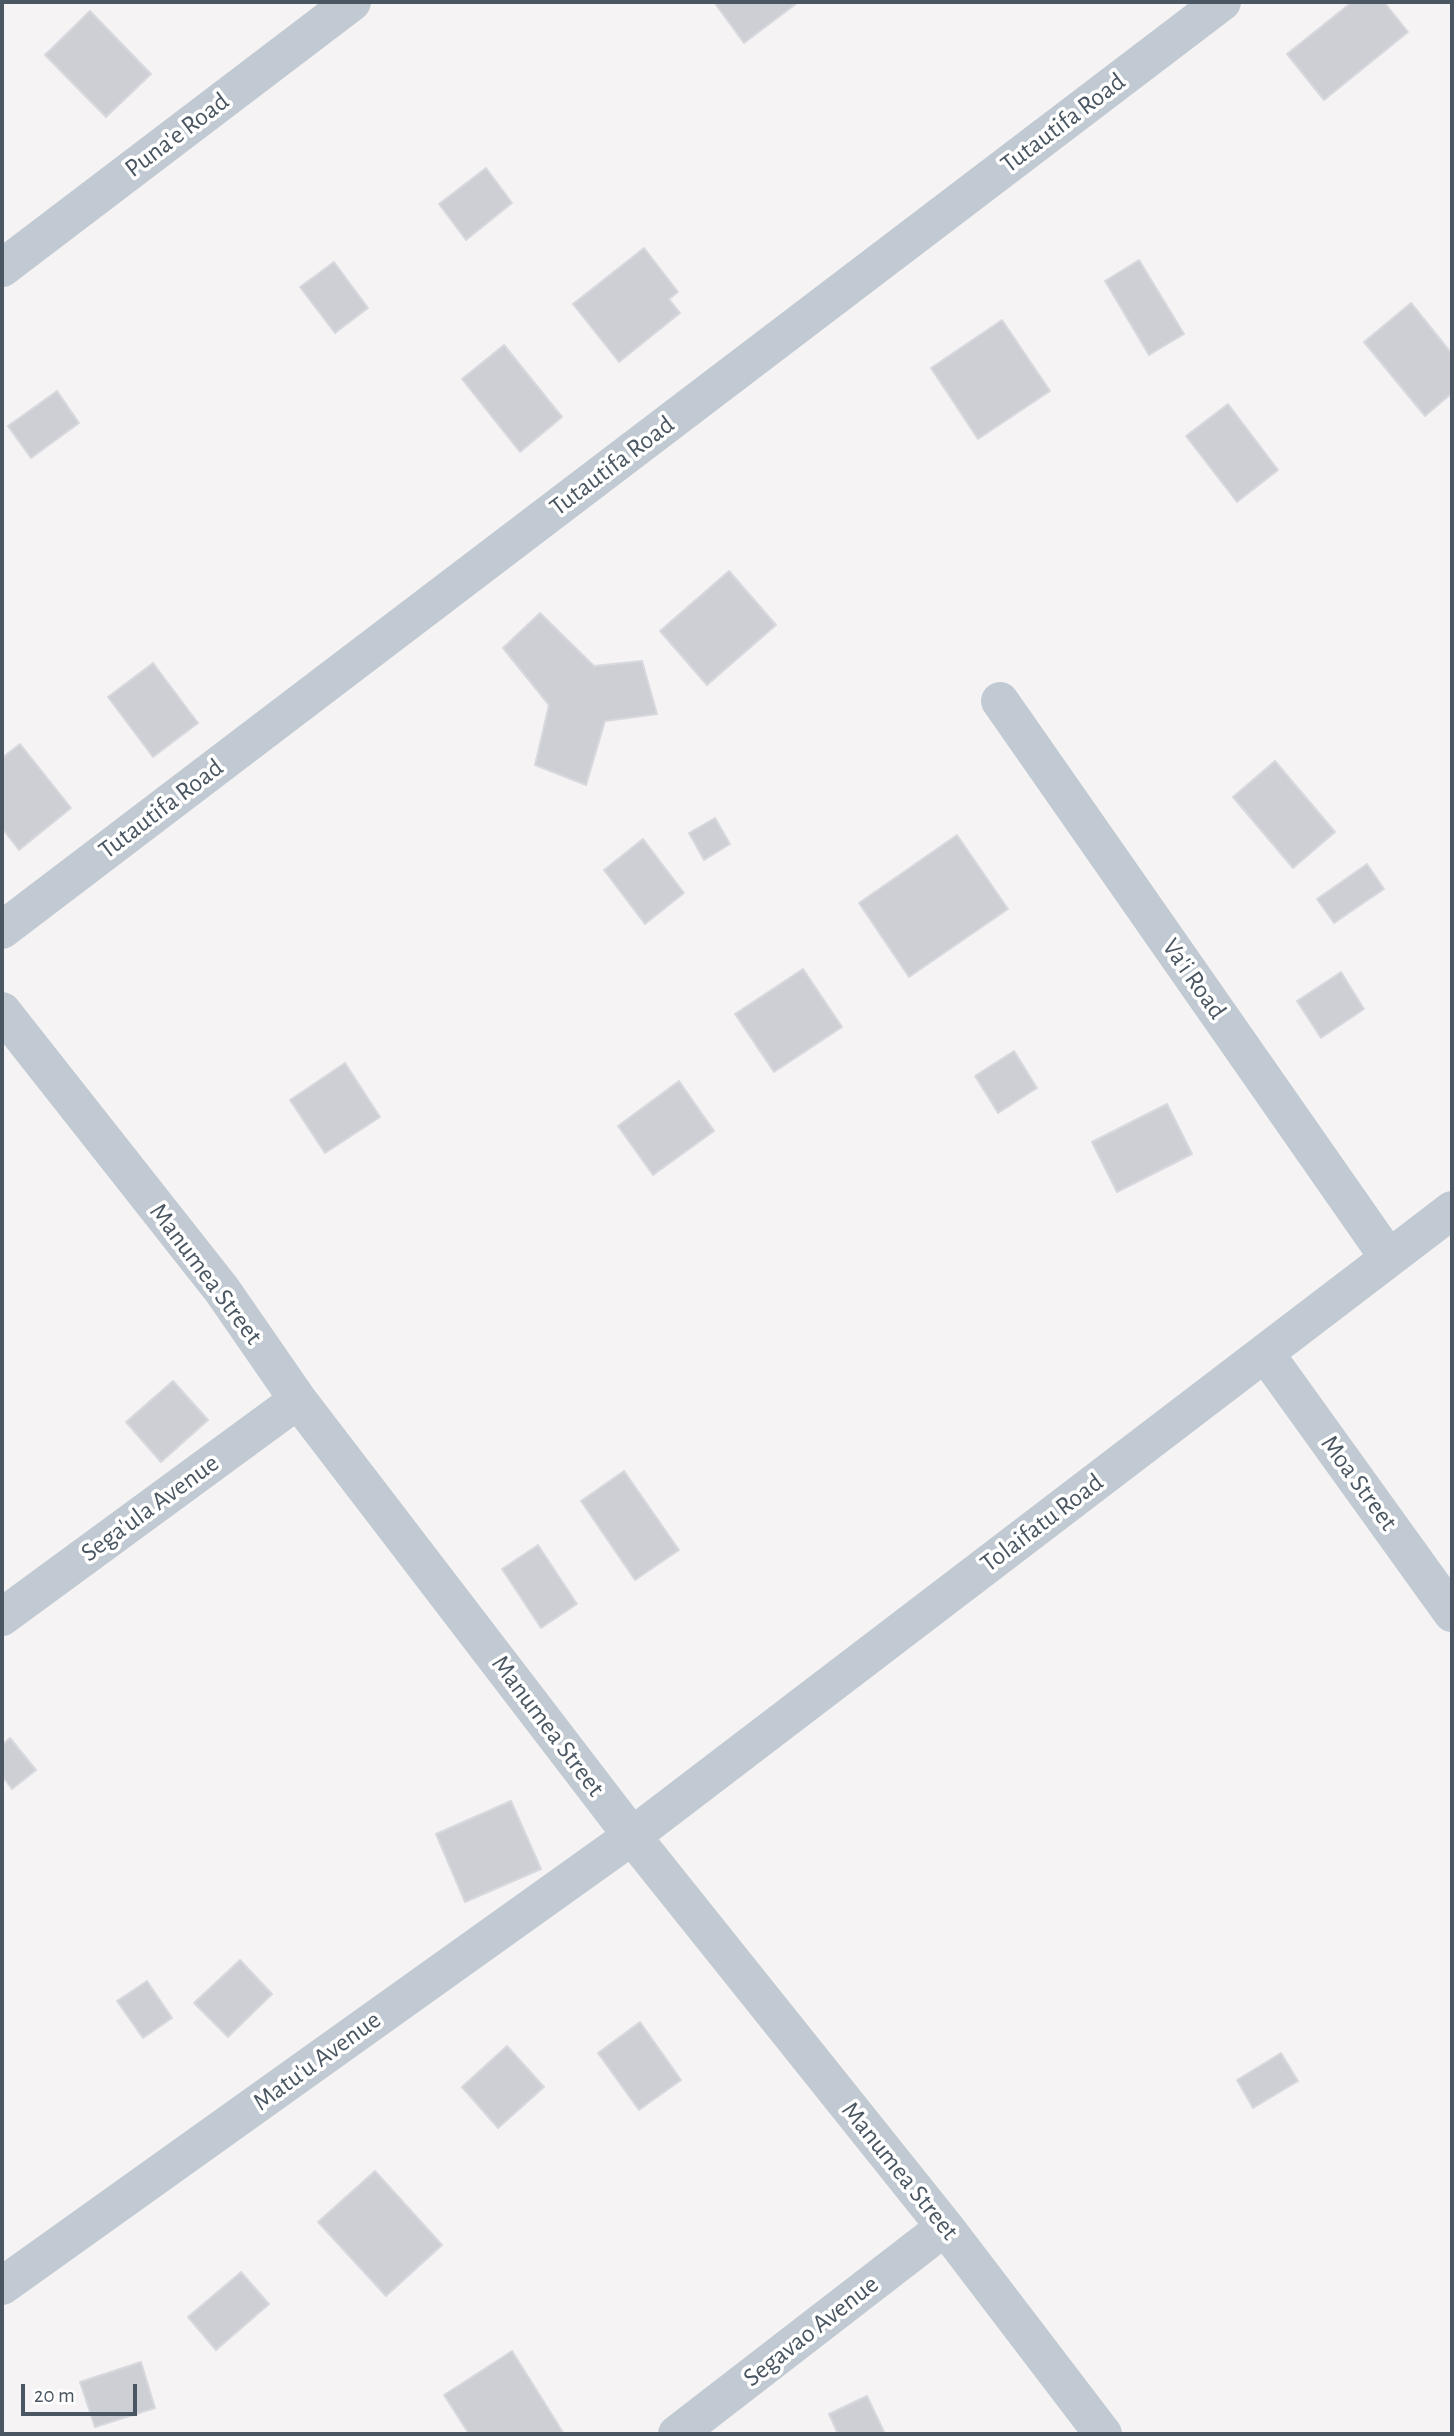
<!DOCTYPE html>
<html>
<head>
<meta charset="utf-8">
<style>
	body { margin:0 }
	#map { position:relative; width:1454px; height:2436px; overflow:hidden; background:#f5f3f3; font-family:"Alegreya Sans",sans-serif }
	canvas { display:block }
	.frame { position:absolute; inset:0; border:4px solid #4a5661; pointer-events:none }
	.scale { position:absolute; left:21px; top:2384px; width:116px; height:32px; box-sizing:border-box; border:4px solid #4a5661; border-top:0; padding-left:9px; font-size:21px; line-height:24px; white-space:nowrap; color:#4a5661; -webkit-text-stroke:5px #fff; paint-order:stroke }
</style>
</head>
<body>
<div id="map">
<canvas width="1454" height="2436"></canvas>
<div class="frame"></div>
<div class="scale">20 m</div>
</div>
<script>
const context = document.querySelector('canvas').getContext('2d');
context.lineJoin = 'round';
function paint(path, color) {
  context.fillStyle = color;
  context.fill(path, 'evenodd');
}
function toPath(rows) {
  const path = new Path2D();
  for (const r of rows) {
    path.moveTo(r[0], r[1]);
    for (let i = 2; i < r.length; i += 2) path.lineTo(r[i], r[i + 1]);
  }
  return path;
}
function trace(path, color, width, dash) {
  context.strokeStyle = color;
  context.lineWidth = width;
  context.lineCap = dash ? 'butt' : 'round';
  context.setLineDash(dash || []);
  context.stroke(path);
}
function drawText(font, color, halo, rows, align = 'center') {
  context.font = font + ' "Alegreya Sans",sans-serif';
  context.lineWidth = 7;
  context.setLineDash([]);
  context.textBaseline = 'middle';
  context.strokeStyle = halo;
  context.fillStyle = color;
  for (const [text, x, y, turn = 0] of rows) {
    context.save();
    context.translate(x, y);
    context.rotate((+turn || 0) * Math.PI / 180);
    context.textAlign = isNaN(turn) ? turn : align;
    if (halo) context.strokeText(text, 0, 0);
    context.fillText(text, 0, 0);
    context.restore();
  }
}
const building = toPath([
	[714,2,796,2,797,3,744,43,714,2],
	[1352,2,1384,2,1408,32,1324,100,1287,54,1352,2],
	[90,11,151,74,106,117,45,55,90,11],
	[486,168,512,203,466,240,439,204,486,168],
	[644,248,678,292,669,299,680,313,619,362,573,304,644,248],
	[1139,260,1184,334,1149,355,1105,281,1139,260],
	[334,262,368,308,335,333,300,287,334,262],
	[1411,303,1452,354,1452,393,1425,416,1364,342,1411,303],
	[1002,320,1050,391,978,439,931,368,1002,320],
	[504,345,562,417,520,452,462,379,504,345],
	[57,391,79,423,31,458,8,426,57,391],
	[1228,404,1278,470,1237,502,1186,436,1228,404],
	[729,571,776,625,707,685,660,631,729,571],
	[540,613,594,666,642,661,657,714,605,721,586,785,535,765,549,705,503,648,540,613],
	[153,663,198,723,153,757,108,697,153,663],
	[20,744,71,808,19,850,2,828,2,758,20,744],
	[1275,761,1335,832,1293,868,1233,797,1275,761],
	[715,818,730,844,704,860,689,833,715,818],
	[957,835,1008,909,909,977,859,903,957,835],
	[643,839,684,893,645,924,604,870,643,839],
	[1367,864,1384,889,1334,923,1317,899,1367,864],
	[803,969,842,1027,774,1072,735,1014,803,969],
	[1341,972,1364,1009,1321,1038,1297,1001,1341,972],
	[1014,1051,1037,1088,998,1113,975,1076,1014,1051],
	[345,1063,380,1117,325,1153,290,1100,345,1063],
	[679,1081,714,1131,653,1175,618,1126,679,1081],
	[1167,1104,1192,1154,1117,1192,1092,1142,1167,1104],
	[173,1381,208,1420,161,1462,126,1422,173,1381],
	[624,1471,679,1550,635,1580,581,1501,624,1471],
	[538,1545,577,1604,541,1628,502,1569,538,1545],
	[10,1738,36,1770,12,1789,2,1776,2,1745,10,1738],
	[511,1801,541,1869,465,1902,436,1834,511,1801],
	[240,1960,272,1994,228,2037,194,2003,240,1960],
	[147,1981,172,2018,143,2038,117,2001,147,1981],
	[640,2022,681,2080,639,2110,598,2053,640,2022],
	[507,2046,544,2087,498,2128,462,2087,507,2046],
	[1281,2053,1298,2081,1253,2108,1237,2080,1281,2053],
	[375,2171,442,2245,386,2296,318,2222,375,2171],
	[241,2272,269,2304,216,2350,188,2317,241,2272],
	[512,2351,564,2434,469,2434,444,2395,512,2351],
	[141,2362,155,2408,95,2427,80,2382,141,2362],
	[867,2396,885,2434,838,2434,829,2414,867,2396]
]);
paint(building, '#cdcfd5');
trace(building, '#d7d9de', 2);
trace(toPath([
	[2,268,352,2],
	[1000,701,1388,1257],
	[2,930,1222,2],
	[2,1011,222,1290,298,1400,632,1836,945,2227,1103,2434],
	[1265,1353,1452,1613],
	[2,1617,298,1400],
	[2,2286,632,1836,1452,1210],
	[677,2434,945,2227]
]), '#c1cad2', 38);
drawText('26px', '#4a5661', '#fff', [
	["Tutautifa Road",1063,123,-37],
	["Puna'e Road",177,135,-37],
	["Tutautifa Road",612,466,-37],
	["Tutautifa Road",161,809,-37],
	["Va'i Road",1194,979,55],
	["Manumea Street",206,1274,53],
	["Moa Street",1359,1483,54],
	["Sega'ula Avenue",150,1508,-36],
	["Tolaifatu Road",1042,1523,-37],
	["Manumea Street",548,1726,53],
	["Matu'u Avenue",317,2061,-36],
	["Manumea Street",900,2171,51],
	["Segavao Avenue",811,2331,-38]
]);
</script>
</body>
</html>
